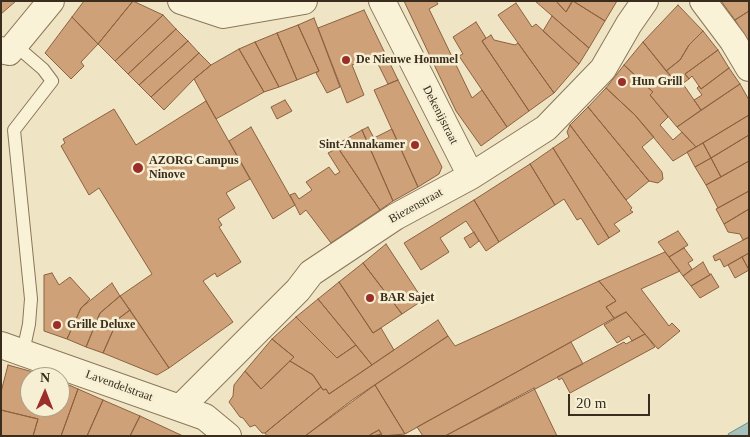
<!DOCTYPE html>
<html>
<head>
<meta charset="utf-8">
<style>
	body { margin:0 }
	#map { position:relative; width:750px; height:437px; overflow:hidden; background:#efe5c4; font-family:Georgia,serif }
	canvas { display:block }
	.frame { position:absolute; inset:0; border:2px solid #3a2d1e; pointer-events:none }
	.north { position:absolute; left:20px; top:367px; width:50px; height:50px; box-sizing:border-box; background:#f7efd4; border:1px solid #aba18b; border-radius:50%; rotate:1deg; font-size:14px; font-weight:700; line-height:20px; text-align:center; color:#3a2d1e }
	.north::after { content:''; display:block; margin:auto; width:18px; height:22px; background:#9b2e28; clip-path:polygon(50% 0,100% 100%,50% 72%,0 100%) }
	.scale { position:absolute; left:568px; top:394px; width:82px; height:22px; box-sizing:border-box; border:2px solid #3a2d1e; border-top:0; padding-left:6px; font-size:15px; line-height:18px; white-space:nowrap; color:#3a2d1e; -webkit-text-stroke:4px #f7efd4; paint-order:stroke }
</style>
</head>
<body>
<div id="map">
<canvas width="750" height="437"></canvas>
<div class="frame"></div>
<div class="north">N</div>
<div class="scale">20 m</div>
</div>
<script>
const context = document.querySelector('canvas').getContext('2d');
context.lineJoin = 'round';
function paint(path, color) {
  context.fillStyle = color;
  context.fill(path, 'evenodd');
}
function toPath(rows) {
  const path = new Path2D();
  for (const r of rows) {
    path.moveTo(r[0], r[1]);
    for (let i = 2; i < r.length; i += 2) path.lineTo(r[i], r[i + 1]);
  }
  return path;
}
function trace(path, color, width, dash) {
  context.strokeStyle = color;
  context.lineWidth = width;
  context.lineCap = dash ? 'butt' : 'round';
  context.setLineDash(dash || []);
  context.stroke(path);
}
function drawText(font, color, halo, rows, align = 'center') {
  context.font = font + ' Georgia,serif';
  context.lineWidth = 5;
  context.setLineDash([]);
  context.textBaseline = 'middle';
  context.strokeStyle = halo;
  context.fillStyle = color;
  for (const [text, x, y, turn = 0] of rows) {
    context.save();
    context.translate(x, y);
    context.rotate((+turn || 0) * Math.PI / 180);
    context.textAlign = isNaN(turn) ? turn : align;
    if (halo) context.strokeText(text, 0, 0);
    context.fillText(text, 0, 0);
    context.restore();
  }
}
const water = toPath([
	[749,422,749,436,729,436,728,434,749,422]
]);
paint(water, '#a6c2bc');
trace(water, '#6c918a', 1);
const building = toPath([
	[1,1,16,1,1,14,1,1],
	[84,1,133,1,98,44,72,17,84,1],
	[133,1,163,15,115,61,98,44,133,1],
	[404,1,436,1,438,4,429,9,472,98,482,90,507,127,481,146,456,111,404,1],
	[535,1,556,1,566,12,573,1,605,21,589,48,535,1],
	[556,1,572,1,566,12,556,1],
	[573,1,617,1,605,21,573,1],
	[721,1,749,1,749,11,735,20,721,1],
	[516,3,532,27,536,24,579,64,554,93,498,15,516,3],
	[678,5,703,31,689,45,680,60,666,71,643,42,678,5],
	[364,10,398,80,388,84,374,56,352,65,364,95,347,103,318,28,364,10],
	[749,11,749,43,735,20,749,11],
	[163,15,176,29,128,74,115,61,163,15],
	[552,16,589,48,579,64,543,31,552,16],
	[72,17,98,44,81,62,84,66,71,79,45,53,72,17],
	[314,18,340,87,327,93,316,73,319,71,298,25,314,18],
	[476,22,486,38,482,41,529,111,507,127,459,56,463,54,453,37,476,22],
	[298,25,319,71,297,80,277,33,298,25],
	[176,29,188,41,139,85,128,74,176,29],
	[703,31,718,50,685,74,689,79,679,86,666,71,680,60,689,45,703,31],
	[277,33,297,80,279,87,255,42,277,33],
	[491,35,494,40,515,45,518,43,554,93,529,111,482,41,491,35],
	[188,41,199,53,151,97,139,85,188,41],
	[255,42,279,87,264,92,239,49,255,42],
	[643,42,679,86,683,84,701,110,677,127,650,95,653,92,624,65,643,42],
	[239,49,264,92,216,119,194,79,211,65,239,49],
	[718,50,729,68,701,89,692,76,689,79,685,74,718,50],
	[199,53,211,65,194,79,164,110,151,97,199,53],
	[624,65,653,92,650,95,668,117,660,125,673,140,682,132,696,147,673,161,635,115,606,88,624,65],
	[729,68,740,84,701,110,694,100,702,95,697,88,699,86,701,89,729,68],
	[398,80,442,167,439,174,418,187,374,90,398,80],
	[740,84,749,100,749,115,696,147,677,127,740,84],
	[606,88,635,115,654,137,642,147,662,172,663,179,658,183,649,181,588,107,606,88],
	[285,100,292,111,277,119,271,107,285,100],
	[206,101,250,179,226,193,235,208,218,219,222,225,219,227,241,262,217,277,215,273,203,281,233,322,169,368,120,296,152,274,99,188,89,195,61,146,65,143,63,139,114,109,136,145,206,101],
	[588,107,649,181,626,200,570,125,588,107],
	[749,115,749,135,711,158,703,143,749,115],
	[570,125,632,208,630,210,633,212,614,224,620,231,609,238,553,148,569,137,567,132,570,125],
	[251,127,295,205,273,219,229,141,251,127],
	[368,127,374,138,392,129,418,187,393,201,362,130,368,127],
	[362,130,393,201,380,210,338,148,341,146,339,143,362,130],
	[749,135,749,161,721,177,711,158,749,135],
	[703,143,711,158,695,167,687,152,703,143],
	[338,148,380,210,331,243,306,210,300,215,290,195,295,193,299,199,312,190,306,182,329,167,335,175,340,172,328,153,338,148],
	[553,148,609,238,598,245,581,218,577,220,564,199,555,205,530,164,553,148],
	[711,158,721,177,706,185,695,167,711,158],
	[749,161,749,191,718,208,706,185,749,161],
	[530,164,555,205,499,242,474,200,530,164],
	[749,191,749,209,724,224,716,209,749,191],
	[474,200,499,242,486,251,466,221,440,238,449,252,421,270,404,243,474,200],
	[749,209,749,237,743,240,740,234,728,232,724,224,749,209],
	[678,231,688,245,669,257,658,242,678,231],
	[474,232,479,241,470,248,464,238,474,232],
	[749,237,749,253,724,267,720,259,715,261,713,256,749,237],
	[386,244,423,300,402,314,363,263,386,244],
	[684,248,693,260,688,263,692,269,683,276,669,257,684,248],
	[665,252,680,271,641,289,669,326,672,323,680,331,658,349,626,312,614,318,606,307,616,301,599,281,665,252],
	[749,253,749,270,742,257,749,253],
	[742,257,749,270,735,278,728,265,742,257],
	[703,262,710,275,691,286,683,276,703,262],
	[363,263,402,314,373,333,339,282,363,263],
	[52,273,59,285,70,277,90,299,81,308,67,339,44,331,44,275,52,273],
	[711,274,719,287,700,298,691,286,711,274],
	[599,281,616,301,606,307,614,318,405,434,375,385,448,336,455,346,599,281],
	[339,282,373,333,381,328,394,350,372,365,318,299,339,282],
	[112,283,120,296,100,313,86,347,67,339,81,308,112,283],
	[120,296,130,310,118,319,103,353,86,347,100,313,120,296],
	[318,299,356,345,337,358,296,317,318,299],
	[130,310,169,368,157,375,103,353,118,319,130,310],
	[626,312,645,334,632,341,629,336,617,343,604,325,626,312],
	[296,317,337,358,356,345,372,365,329,394,326,389,323,390,313,375,290,361,294,357,272,339,296,317],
	[438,320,448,336,352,400,305,436,267,436,265,433,321,387,323,390,326,389,329,394,438,320],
	[645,334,655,347,570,393,562,378,559,380,557,377,624,342,626,344,645,334],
	[272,339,294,357,261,389,245,371,272,339],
	[571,342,583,364,445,436,423,436,417,427,571,342],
	[290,361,313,375,321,387,265,433,262,433,255,425,250,427,243,418,240,417,229,402,233,396,234,385,245,371,261,389,290,361],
	[8,365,51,377,30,377,30,407,60,407,60,381,78,389,61,436,33,436,38,419,1,410,1,392,8,365],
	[375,385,405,434,382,436,379,430,368,436,305,436,375,385],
	[534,388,557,436,445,436,534,388],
	[78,389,103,400,87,436,61,436,78,389],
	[103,400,140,416,130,436,87,436,103,400],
	[1,410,38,419,33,436,1,436,1,410],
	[140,416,183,436,130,436,140,416],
	[379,430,382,434,372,436,371,434,379,430]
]);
paint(building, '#cfa179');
trace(building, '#8b613f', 1);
const lane = toPath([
	[15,45,43,69,52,81,14,130,31,299,29,324,23,352]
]);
const street = toPath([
	[181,1,223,15,304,1],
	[382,1,471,176],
	[703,1,733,41,749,68],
	[1,50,9,52,51,1],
	[1,345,205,417,228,436],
	[180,408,298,290,311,273,395,217,471,176,546,128,603,69,629,24,645,1]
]);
trace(lane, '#8b775a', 14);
trace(street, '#8b775a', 28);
trace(lane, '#faf2d7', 12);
trace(street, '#faf2d7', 26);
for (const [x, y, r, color] of [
	[346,60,5,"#9b2e28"],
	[622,82,5,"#9b2e28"],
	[415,145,5,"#9b2e28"],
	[138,168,6,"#9b2e28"],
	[370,298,5,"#9b2e28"],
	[57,325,5,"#9b2e28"]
]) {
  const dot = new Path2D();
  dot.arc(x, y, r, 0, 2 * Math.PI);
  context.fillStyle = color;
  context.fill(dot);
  trace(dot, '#f7efd4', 2);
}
drawText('bold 12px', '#3a2d1e', '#f7efd4', [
	["De Nieuwe Hommel",356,60],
	["Hun Grill",632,82],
	["Sint-Annakamer",405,145,"right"],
	["AZORG Campus",149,161],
	["Ninove",149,175],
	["BAR Sajet",380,298],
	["Grille Deluxe",67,325]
], 'left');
drawText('12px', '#3a2d1e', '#f7efd4', [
	["Dekenijstraat",440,115,63],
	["Biezenstraat",416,206,-29],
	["Lavendelstraat",119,386,20]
]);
</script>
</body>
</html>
